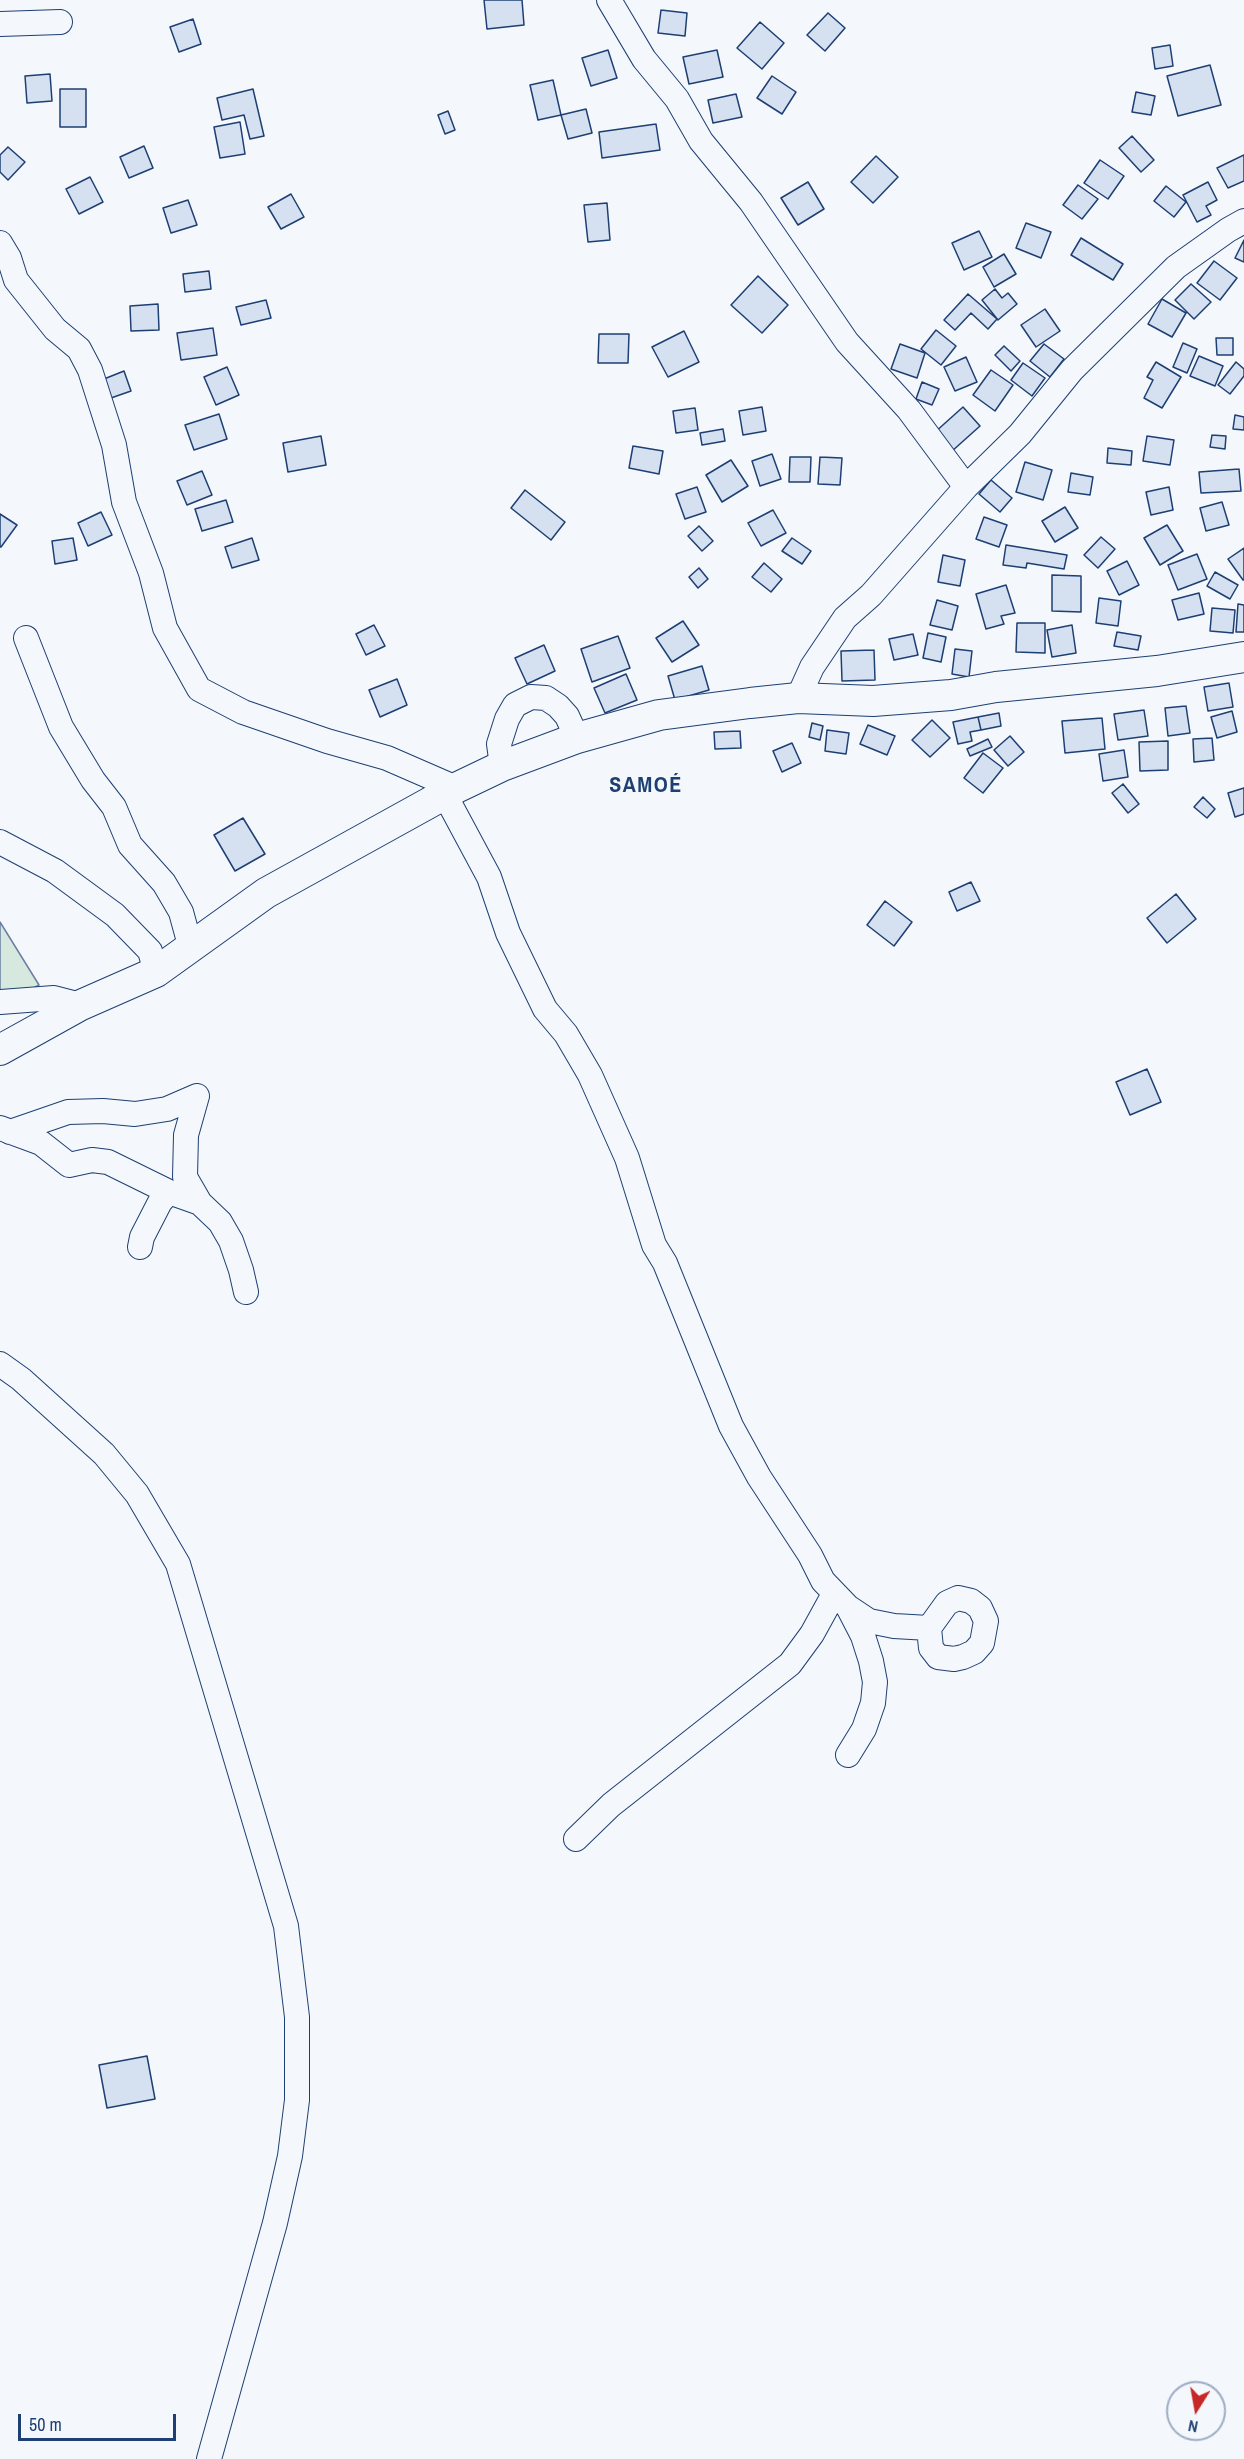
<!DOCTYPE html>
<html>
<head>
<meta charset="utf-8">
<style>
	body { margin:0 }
	#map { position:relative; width:1244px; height:2459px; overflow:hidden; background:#f4f7fb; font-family:"Archivo Narrow",sans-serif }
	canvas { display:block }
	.north { position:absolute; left:1166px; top:2381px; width:60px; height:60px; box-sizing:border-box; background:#f4f7fb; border:2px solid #9eadc5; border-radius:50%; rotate:191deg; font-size:16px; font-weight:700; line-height:24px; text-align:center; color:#1d3f73 }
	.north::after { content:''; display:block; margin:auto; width:21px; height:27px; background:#c62828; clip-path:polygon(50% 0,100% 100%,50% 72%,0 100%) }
	.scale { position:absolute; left:18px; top:2414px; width:158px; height:27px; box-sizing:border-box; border:3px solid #1d3f73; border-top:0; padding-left:8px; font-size:18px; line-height:21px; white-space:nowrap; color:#1d3f73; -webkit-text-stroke:4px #f4f7fb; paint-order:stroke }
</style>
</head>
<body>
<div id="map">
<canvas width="1244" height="2459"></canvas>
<div class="north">N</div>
<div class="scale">50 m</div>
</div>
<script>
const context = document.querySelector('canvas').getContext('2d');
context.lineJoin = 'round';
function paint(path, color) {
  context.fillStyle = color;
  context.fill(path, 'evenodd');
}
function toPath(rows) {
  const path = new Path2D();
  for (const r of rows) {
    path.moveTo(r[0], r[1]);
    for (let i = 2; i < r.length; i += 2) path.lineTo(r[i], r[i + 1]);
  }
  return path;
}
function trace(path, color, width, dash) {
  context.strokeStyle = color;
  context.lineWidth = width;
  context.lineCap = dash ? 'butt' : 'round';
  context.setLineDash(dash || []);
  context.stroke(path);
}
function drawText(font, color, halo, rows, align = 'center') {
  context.font = font + ' "Archivo Narrow",sans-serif';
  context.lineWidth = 4.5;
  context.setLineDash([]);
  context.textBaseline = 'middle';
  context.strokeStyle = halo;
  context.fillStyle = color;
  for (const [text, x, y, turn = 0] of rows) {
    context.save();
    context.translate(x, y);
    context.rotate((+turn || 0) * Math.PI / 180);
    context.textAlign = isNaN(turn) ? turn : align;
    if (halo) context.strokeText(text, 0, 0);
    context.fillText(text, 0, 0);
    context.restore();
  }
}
const green = toPath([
	[0,922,39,985,0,1006,0,922]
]);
paint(green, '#d7e8df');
trace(green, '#687fa3', 1.5);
const building = toPath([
	[484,0,522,0,524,25,487,29,484,0],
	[661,10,687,13,685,36,658,33,661,10],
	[828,13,845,28,825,51,807,35,828,13],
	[193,19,201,44,179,52,170,27,193,19],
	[760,22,784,43,762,69,737,48,760,22],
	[1170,45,1173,66,1155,69,1152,48,1170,45],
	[608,50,617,78,591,86,582,58,608,50],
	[717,50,723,77,689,84,683,57,717,50],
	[1210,65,1221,105,1178,116,1167,76,1210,65],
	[50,74,52,101,27,103,25,76,50,74],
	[772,76,796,92,782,114,757,98,772,76],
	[553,80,561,115,538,120,530,85,553,80],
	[60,89,86,89,86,127,60,127,60,89],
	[253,89,264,136,250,139,244,115,222,120,217,98,253,89],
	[1136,92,1155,96,1151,115,1132,112,1136,92],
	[736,94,742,117,713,123,708,100,736,94],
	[586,109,592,133,568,139,561,115,586,109],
	[448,111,455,130,445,134,438,115,448,111],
	[240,122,245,154,220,158,214,127,240,122],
	[656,124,660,150,602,158,599,132,656,124],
	[1132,136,1154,160,1141,172,1119,148,1132,136],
	[144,146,153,168,129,178,120,157,144,146],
	[8,147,25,162,8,180,0,172,0,155,8,147],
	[1244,155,1244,181,1228,188,1217,168,1244,155],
	[876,156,898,177,873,203,851,182,876,156],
	[1100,160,1124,176,1108,199,1084,183,1100,160],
	[90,177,103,202,79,214,66,189,90,177],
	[808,182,824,209,798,225,781,198,808,182],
	[1208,182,1217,200,1206,206,1211,215,1197,222,1183,195,1208,182],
	[1078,185,1098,199,1082,219,1063,205,1078,185],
	[1166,186,1186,202,1174,217,1154,201,1166,186],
	[291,194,304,217,281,229,268,207,291,194],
	[188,200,197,225,171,233,163,208,188,200],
	[607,203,610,240,588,242,584,205,607,203],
	[1026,223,1051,232,1041,258,1016,248,1026,223],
	[979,231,992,257,964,270,952,243,979,231],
	[1081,238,1123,264,1113,280,1071,255,1081,238],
	[1244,240,1244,262,1235,258,1244,240],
	[1004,254,1016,274,994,287,983,267,1004,254],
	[1214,261,1237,278,1220,300,1197,283,1214,261],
	[209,271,211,289,185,292,183,274,209,271],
	[758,276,788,305,762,333,731,305,758,276],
	[1191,284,1211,302,1194,319,1175,300,1191,284],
	[995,289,1002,298,1008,293,1017,304,998,320,982,300,995,289],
	[968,294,997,319,988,329,971,313,955,330,944,320,968,294],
	[1162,299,1186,313,1172,337,1148,324,1162,299],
	[266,300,271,318,241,325,236,307,266,300],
	[158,304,159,330,131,331,130,306,158,304],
	[1045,309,1060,331,1036,347,1021,325,1045,309],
	[213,328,217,355,181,360,177,333,213,328],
	[936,330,956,346,941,365,921,349,936,330],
	[684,331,699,362,668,377,652,347,684,331],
	[599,334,629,334,628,363,598,363,599,334],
	[1216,338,1233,338,1233,355,1217,355,1216,338],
	[1183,343,1197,349,1187,373,1173,367,1183,343],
	[900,344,925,353,917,378,891,369,900,344],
	[1044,344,1064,359,1050,377,1030,361,1044,344],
	[1004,346,1020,361,1011,371,995,355,1004,346],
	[1199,356,1223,366,1215,386,1190,376,1199,356],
	[966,357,977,382,955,391,944,367,966,357],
	[1156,362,1181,377,1162,408,1144,398,1153,380,1147,377,1156,362],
	[1236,362,1244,369,1244,376,1230,394,1218,385,1236,362],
	[1023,363,1045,378,1032,396,1011,380,1023,363],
	[227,367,239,395,216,405,204,377,227,367],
	[991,370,1013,385,995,411,973,395,991,370],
	[124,371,131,391,111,398,104,379,124,371],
	[922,382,939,389,932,405,916,399,922,382],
	[762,407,766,431,743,435,739,411,762,407],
	[963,407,980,426,951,452,934,433,963,407],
	[695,408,698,430,676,433,673,411,695,408],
	[219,414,227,439,194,450,185,425,219,414],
	[1235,415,1244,417,1244,430,1233,429,1235,415],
	[723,429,725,441,702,445,700,433,723,429],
	[1212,435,1226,436,1225,449,1210,447,1212,435],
	[321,436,326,465,288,472,283,443,321,436],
	[1147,436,1174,440,1170,465,1143,461,1147,436],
	[633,446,663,451,659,474,629,468,633,446],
	[1108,448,1132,451,1131,465,1107,463,1108,448],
	[772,454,781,479,760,486,752,461,772,454],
	[790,457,811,457,810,482,789,482,790,457],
	[820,457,842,458,840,485,818,484,820,457],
	[731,460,748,486,722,502,706,475,731,460],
	[1025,462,1052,470,1043,500,1016,492,1025,462],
	[1239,469,1241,491,1201,493,1199,472,1239,469],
	[202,471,212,495,187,505,177,481,202,471],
	[1071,473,1093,477,1090,495,1068,492,1071,473],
	[991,480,1012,498,1000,512,979,494,991,480],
	[697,487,706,512,685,519,676,494,697,487],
	[1169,487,1173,510,1151,515,1146,492,1169,487],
	[525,490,565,522,551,540,511,508,525,490],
	[226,500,233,522,202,531,195,509,226,500],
	[1222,502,1229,525,1206,531,1200,508,1222,502],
	[1065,507,1078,528,1055,542,1042,521,1065,507],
	[773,510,786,533,761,546,748,523,773,510],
	[101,512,112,535,88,546,78,523,101,512],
	[0,514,17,525,1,547,0,547,0,514],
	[984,517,1007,525,999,547,976,539,984,517],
	[1167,525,1183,551,1160,565,1144,538,1167,525],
	[699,526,713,541,702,551,688,536,699,526],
	[1101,537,1115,549,1098,568,1084,555,1101,537],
	[73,538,77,560,55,564,52,541,73,538],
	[252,538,259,560,232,568,225,547,252,538],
	[792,538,811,551,802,564,782,551,792,538],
	[1006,545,1067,555,1064,569,1027,563,1026,568,1003,565,1006,545],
	[1244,548,1244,580,1243,580,1228,559,1244,548],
	[1197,554,1207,579,1178,590,1168,565,1197,554],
	[943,555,965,560,960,586,938,582,943,555],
	[1127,561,1139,585,1119,595,1107,571,1127,561],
	[764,563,782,579,771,592,752,577,764,563],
	[699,568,708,579,698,588,689,577,699,568],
	[1215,572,1238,585,1230,599,1207,586,1215,572],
	[1052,575,1081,576,1081,612,1052,611,1052,575],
	[1006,585,1015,613,1001,616,1004,624,986,629,976,594,1006,585],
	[1199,593,1204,614,1178,620,1172,600,1199,593],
	[1099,598,1121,601,1118,626,1096,623,1099,598],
	[937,600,958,606,952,630,930,625,937,600],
	[1238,604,1244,605,1244,632,1236,632,1238,604],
	[1212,608,1235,610,1233,633,1210,631,1212,608],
	[683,621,699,645,672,662,656,638,683,621],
	[1017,623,1045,623,1045,653,1016,652,1017,623],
	[374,625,385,646,366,655,356,634,374,625],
	[1072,625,1076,653,1052,657,1047,630,1072,625],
	[1117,632,1141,636,1138,650,1114,646,1117,632],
	[928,633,946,637,941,662,923,658,928,633],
	[913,634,918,655,894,660,889,639,913,634],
	[618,636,630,668,592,682,581,649,618,636],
	[544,645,555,671,527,684,515,658,544,645],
	[955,649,972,651,969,677,952,674,955,649],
	[874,650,875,680,842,681,841,651,874,650],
	[702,666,709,690,675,700,668,676,702,666],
	[626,674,637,700,605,713,594,688,626,674],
	[397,679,407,705,380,717,369,690,397,679],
	[1229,683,1233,707,1208,711,1204,687,1229,683],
	[1186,706,1190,733,1168,736,1165,708,1186,706],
	[1144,710,1148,736,1118,740,1114,714,1144,710],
	[1232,711,1237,732,1217,738,1211,717,1232,711],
	[999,713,1001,726,981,730,978,717,999,713],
	[978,717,981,730,970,732,972,741,958,744,953,722,978,717],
	[1102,718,1105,749,1065,753,1062,721,1102,718],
	[932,720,950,738,930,757,912,740,932,720],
	[812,723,823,726,820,740,809,737,812,723],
	[868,725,895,736,887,755,860,744,868,725],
	[827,730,849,733,846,754,825,751,827,730],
	[740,731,741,748,715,749,714,732,740,731],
	[1010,736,1024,752,1008,766,994,750,1010,736],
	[1212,738,1214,760,1194,762,1193,739,1212,738],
	[988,739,992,747,970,756,967,749,988,739],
	[1168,741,1168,770,1140,771,1139,742,1168,741],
	[792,743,801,763,782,772,773,751,792,743],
	[1124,750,1128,777,1103,781,1099,754,1124,750],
	[983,753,1003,768,983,793,964,778,983,753],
	[1123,784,1139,804,1128,813,1112,793,1123,784],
	[1244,788,1244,814,1235,817,1228,793,1244,788],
	[1203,797,1215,809,1207,818,1194,807,1203,797],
	[243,818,265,854,235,871,214,835,243,818],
	[971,882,980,901,957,911,949,892,971,882],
	[1176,894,1196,919,1167,943,1147,918,1176,894],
	[885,901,912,922,894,946,867,925,885,901],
	[1147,1069,1161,1102,1130,1115,1116,1082,1147,1069],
	[147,2056,155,2099,107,2108,99,2065,147,2056]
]);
paint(building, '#d5e0f0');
trace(building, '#1d3f73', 1.5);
const minor = toPath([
	[609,0,644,59,677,99,701,141,751,202,847,342,909,410,966,487],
	[0,24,60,22],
	[0,243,9,258,16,280,55,329,79,349,90,370,114,445,124,502,151,573,165,628,199,689,243,712,327,741,387,758,456,788],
	[26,638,61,727,93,780,114,807,130,845,164,883,181,912,190,945],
	[798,698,812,667,845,618,871,595,966,487,1020,434,1072,370,1176,267,1228,230,1244,221],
	[502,766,499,744,507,719,515,705,531,697,546,698,558,706,567,716,577,738],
	[445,795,489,877,508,933,545,1009,566,1034,590,1075,627,1158,654,1245,665,1263,731,1426,759,1477,810,1555,823,1581,848,1607,863,1636,871,1661,875,1682,873,1703,864,1729,848,1755],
	[0,842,55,871,115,915,150,951,156,972],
	[0,1002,54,998,81,1005],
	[197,1096,186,1135,185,1177,200,1203],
	[0,1128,41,1143,69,1165,92,1160,108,1162,169,1192,200,1203,220,1222,231,1241,241,1270,246,1292],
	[10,1132,68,1112,103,1111,135,1114,167,1109,197,1096],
	[140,1247,142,1237,160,1202,169,1192],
	[0,1364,21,1379,104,1454,137,1494,178,1564,286,1926,297,2017,297,2100,290,2156,275,2223,209,2459],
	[958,1598,971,1601,980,1608,986,1621,982,1643,974,1652,963,1657,954,1659,938,1657,931,1648,929,1628,947,1603,958,1598],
	[848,1607,869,1621,894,1626,929,1628],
	[576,1839,611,1805,790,1664,812,1634,834,1594]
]);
const major = toPath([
	[0,1050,81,1005,156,972,266,893,456,788,502,766,577,738,659,715,750,703,798,698,873,701,951,695,996,687,1157,671,1244,657]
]);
trace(minor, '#1d3f73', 26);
trace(major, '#1d3f73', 32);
trace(minor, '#f4f7fb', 24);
trace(major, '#f4f7fb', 30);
context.letterSpacing = '1.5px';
drawText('bold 22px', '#1d3f73', '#f4f7fb', [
	["SAMOÉ",646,786]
]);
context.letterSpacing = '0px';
</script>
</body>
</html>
